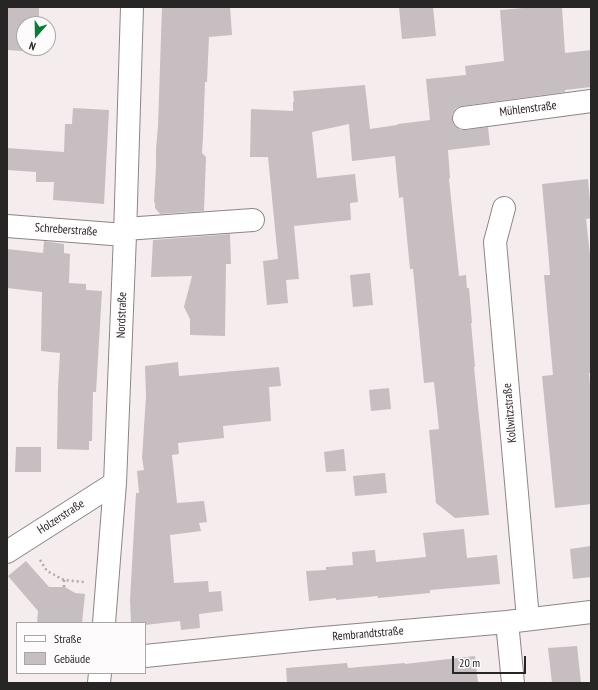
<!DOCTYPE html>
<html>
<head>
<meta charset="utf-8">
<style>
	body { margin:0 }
	#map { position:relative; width:598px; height:690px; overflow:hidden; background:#f5ecee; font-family:"PT Sans Narrow",sans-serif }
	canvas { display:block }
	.frame { position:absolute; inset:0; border:8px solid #282525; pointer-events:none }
	.legend { position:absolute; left:16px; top:622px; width:130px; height:52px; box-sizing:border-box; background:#fefbfc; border:1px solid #a8a5a6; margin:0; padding:5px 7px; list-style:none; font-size:12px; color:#282525 }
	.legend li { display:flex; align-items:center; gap:8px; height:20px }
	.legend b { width:20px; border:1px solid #a8a5a6 }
	.north { position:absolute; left:16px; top:16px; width:40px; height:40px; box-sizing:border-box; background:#fefbfc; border:1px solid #a8a5a6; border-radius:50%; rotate:200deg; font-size:11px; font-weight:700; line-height:16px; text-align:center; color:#282525 }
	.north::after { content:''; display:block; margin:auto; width:14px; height:18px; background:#077e35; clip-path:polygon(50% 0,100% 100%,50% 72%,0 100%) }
	.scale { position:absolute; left:452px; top:656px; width:74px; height:18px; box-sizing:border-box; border:2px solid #282525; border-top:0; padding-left:5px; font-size:12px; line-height:14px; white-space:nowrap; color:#282525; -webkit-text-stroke:3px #fefbfc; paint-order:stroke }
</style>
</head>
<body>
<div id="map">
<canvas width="598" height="690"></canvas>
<div class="frame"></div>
<ul class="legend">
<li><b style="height:5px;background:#fff"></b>Straße</li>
<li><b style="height:11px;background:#c6bec0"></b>Gebäude</li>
</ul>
<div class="north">N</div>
<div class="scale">20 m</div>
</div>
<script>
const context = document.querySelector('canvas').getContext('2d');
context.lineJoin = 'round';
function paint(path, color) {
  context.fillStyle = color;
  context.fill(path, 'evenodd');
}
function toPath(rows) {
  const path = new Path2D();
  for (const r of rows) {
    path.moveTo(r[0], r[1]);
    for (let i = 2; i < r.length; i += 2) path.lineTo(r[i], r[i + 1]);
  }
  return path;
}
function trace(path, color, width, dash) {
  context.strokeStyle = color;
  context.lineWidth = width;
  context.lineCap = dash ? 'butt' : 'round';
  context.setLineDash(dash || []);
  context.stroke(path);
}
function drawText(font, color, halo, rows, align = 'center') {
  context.font = font + ' "PT Sans Narrow",sans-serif';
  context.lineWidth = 3;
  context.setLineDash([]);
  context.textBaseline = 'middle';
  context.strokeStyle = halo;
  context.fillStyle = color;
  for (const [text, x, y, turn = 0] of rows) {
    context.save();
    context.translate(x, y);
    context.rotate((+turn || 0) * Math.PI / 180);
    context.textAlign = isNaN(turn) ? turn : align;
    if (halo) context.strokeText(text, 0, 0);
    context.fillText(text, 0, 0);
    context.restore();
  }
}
paint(toPath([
	[7,7,39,7,39,24,24,24,24,48,38,48,38,52,7,50],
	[162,7,230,7,232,35,209,37,207,82,205,82,203,137,202,153,206,157,204,211,160,214,155,208,155,203,154,202,156,167,156,149,158,126],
	[399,7,433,7,436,36,402,39],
	[535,7,562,7,565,53,591,50,591,87,565,90,565,92,462,106,456,108,452,114,452,120,454,125,460,130,466,130,488,127,490,145,448,150,450,178,449,179,459,276,466,275,467,288,469,288,472,323,471,323,475,367,474,367,489,515,455,518,436,503,429,430,439,429,434,382,424,383,413,269,410,269,403,197,399,198,395,156,352,161,349,124,312,132,317,178,355,174,358,202,350,203,351,220,294,226,299,279,286,280,288,303,267,305,263,261,278,259,268,157,250,157,251,109,293,111,293,102,294,102,293,91,365,85,370,129,397,125,398,124,430,120,426,79,466,75,465,66,504,61,500,10],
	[73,108,109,110,104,204,53,200,54,182,36,182,36,172,7,170,7,148,64,152,65,124,72,124],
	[588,179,591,212,591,218,586,219,591,264,591,373,589,373,591,397,591,504,555,508,542,376,553,375,544,275,550,275,548,250,542,184],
	[230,234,231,264,226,264,225,336,190,335,190,319,184,307,192,276,151,277,153,240],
	[44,241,64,244,64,253,70,254,69,283,86,284,86,290,102,291,96,392,93,392,92,441,89,441,89,450,57,449,58,388,60,353,41,351,42,292,7,288,7,249,43,253],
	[370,273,373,305,353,307,350,275],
	[178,362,179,376,279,367,281,386,269,387,271,421,223,426,224,438,178,443,179,454,172,455,177,503,204,501,207,522,199,523,201,531,170,535,174,583,208,581,209,592,221,591,223,611,199,614,200,628,181,630,180,621,145,625,145,623,131,623,130,600,136,493,139,493,137,471,144,470,142,458,146,396,145,366],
	[389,388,391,409,371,411,369,390],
	[16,447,41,447,41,472,15,472],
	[344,449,346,471,326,472,324,452],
	[385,473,387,493,355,496,353,476],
	[464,529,467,558,497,555,500,584,430,590,430,593,378,598,378,596,336,600,336,598,309,601,306,571,326,570,326,567,353,565,352,552,375,550,376,562,426,557,423,533],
	[591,546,591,577,573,579,570,549],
	[26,561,49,587,65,587,75,593,85,594,82,623,37,623,38,611,8,576],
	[577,646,581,683,552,683,548,648],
	[475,656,478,683,287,683,286,668,347,663,348,668,405,663,405,664]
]), '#c6bec0');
const minor = toPath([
	[464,118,591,101],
	[504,208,495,242,528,619],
	[7,226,125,235],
	[125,229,253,220],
	[7,552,115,483],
	[507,622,513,683],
	[104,623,115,483,125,235,132,7],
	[145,656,312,639,507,622,591,612],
	[99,683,100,673]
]);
trace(minor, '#8d8587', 24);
trace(toPath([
	[40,560,47,571,64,580,84,582],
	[64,587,64,580]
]), '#b0a9aa', 2.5, [2, 3]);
trace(minor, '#fff', 22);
drawText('12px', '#282525', '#fefbfc', [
	["Mühlenstraße",528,109,-7],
	["Schreberstraße",66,230,4],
	["Nordstraße",122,315,-88],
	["Kollwitzstraße",510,413,-95],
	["Holzerstraße",61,517,-33],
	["Rembrandtstraße",368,634,-5]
]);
</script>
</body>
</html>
